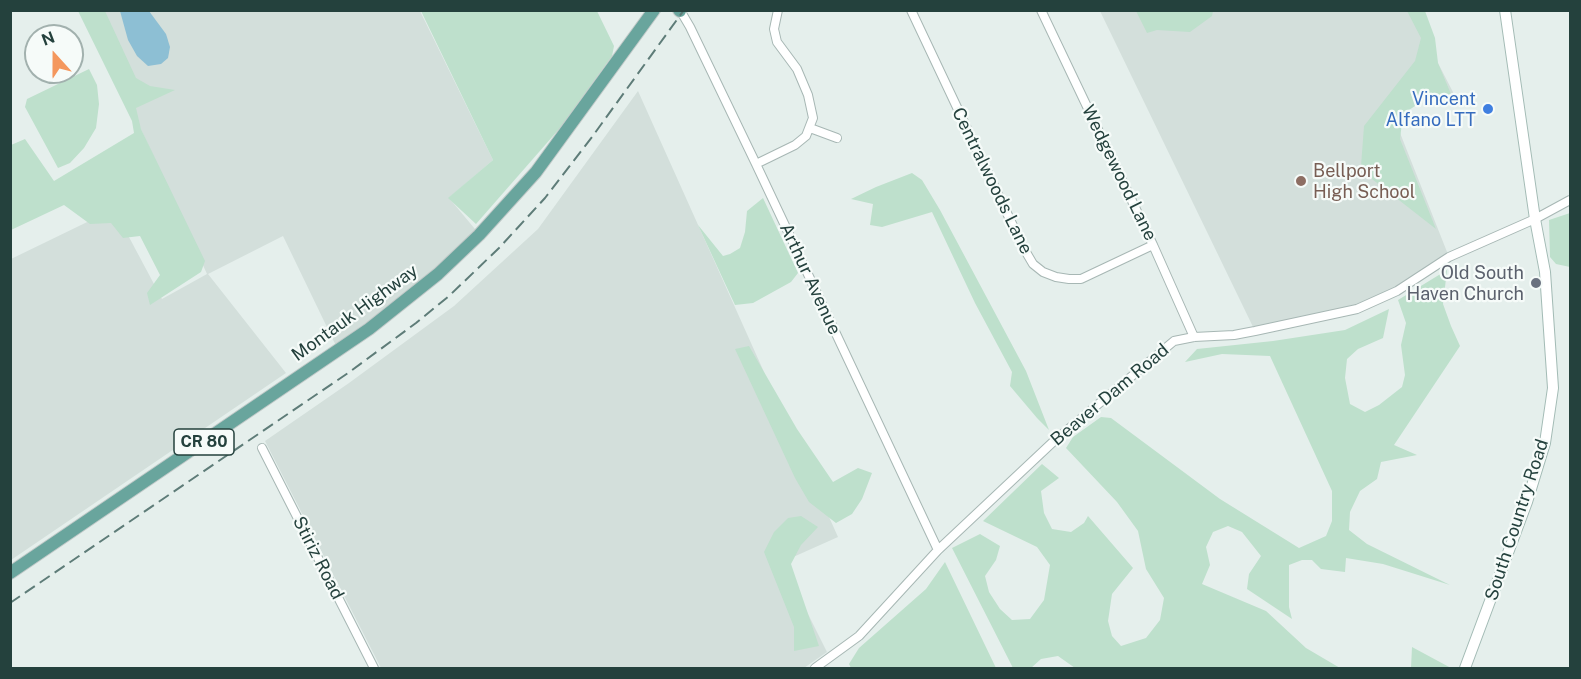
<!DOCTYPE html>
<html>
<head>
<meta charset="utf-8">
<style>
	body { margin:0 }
	#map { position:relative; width:1581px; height:679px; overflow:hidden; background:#e5efec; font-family:"Public Sans",sans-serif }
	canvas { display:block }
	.frame { position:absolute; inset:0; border:12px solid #24413d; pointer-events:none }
	.north { position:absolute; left:24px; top:24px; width:60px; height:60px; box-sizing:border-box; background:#f6fbf9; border:2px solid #a2b1ae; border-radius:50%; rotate:339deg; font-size:16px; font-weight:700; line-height:24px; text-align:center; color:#24413d }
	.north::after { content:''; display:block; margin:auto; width:21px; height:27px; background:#f4975d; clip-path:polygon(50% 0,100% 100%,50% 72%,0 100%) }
</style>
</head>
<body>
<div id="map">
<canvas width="1581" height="679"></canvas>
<div class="frame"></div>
<div class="north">N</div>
</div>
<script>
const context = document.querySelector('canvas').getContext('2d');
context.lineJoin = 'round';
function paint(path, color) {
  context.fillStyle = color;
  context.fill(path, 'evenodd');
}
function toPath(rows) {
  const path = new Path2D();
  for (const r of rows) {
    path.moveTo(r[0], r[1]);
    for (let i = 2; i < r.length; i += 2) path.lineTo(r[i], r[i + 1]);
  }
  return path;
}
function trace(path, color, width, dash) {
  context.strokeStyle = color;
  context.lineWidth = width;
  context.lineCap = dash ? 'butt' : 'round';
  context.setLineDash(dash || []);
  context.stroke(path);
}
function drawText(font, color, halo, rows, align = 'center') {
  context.font = font + ' "Public Sans",sans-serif';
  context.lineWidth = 4.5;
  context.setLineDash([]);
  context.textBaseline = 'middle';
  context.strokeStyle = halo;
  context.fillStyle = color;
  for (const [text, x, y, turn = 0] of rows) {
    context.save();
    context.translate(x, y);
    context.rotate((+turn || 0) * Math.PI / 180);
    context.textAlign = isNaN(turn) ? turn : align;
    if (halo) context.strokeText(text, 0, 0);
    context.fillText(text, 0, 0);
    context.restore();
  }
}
paint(toPath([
	[87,11,420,11,493,160,449,198,480,235,338,350,283,236,208,274,286,373,11,560,11,259,114,209,162,299,207,274],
	[1100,11,1411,11,1454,94,1389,105,1449,257,1397,291,1353,310,1255,331],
	[638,91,838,537,782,562,827,652,804,668,381,668,265,441,349,383,454,306,538,229]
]), '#d3dfdb');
paint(toPath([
	[78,11,105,11,136,78,150,86,175,90,136,108,141,129,205,261,201,272,150,305,147,293,160,275,140,236,123,238,111,223,90,224,64,205,11,230,11,145,25,139,54,181,134,133,132,121],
	[421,11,597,11,614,46,612,56,560,128,476,224,448,198,493,160],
	[1136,11,1213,11,1212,16,1190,32,1157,30,1147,33],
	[1407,11,1425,11,1435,38,1438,63,1451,94,1424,100,1403,114,1400,139,1436,229,1372,179,1361,166,1364,126,1415,61,1421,38],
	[89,69,97,85,99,104,96,128,84,148,70,163,58,168,25,107,27,99],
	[912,173,922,180,940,210,1026,371,1049,430,1037,418,1010,386,1012,372,975,303,932,212,882,227,870,225,873,204,851,199,876,187],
	[763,198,798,273,791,282,753,303,735,305,698,225,723,256,730,254,740,248,745,232,747,211],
	[1570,213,1570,267,1556,264,1550,257,1549,220],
	[1447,270,1443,304,1451,326,1460,346,1394,445,1417,455,1381,462,1377,479,1360,491,1350,512,1349,530,1367,544,1450,585,1383,564,1346,558,1345,572,1321,569,1312,560,1302,560,1289,565,1289,607,1292,619,1247,589,1249,574,1261,556,1242,532,1228,526,1213,532,1206,547,1210,565,1202,584,1266,611,1306,648,1340,668,1075,668,1058,656,1041,659,1031,668,1013,668,952,548,980,534,1000,546,996,560,985,576,989,592,1000,609,1012,620,1030,619,1044,600,1050,565,1037,547,983,521,1042,464,1059,478,1041,491,1044,513,1052,529,1071,532,1084,523,1088,516,1133,568,1112,594,1108,621,1112,636,1121,646,1146,638,1160,620,1164,598,1146,569,1138,531,1117,502,1066,448,1073,437,1101,417,1111,418,1220,499,1299,548,1326,536,1332,521,1332,491,1270,356,1222,354,1185,362,1197,349,1273,341,1345,330,1389,309,1383,338,1358,349,1347,359,1345,378,1350,404,1365,412,1379,405,1402,387,1405,375,1401,345,1406,323,1398,300],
	[749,346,797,429,833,482,858,468,872,473,862,499,852,514,836,523,809,502,795,478,735,349],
	[801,516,818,527,801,545,791,564,819,646,794,651,794,627,764,552,774,532,788,518],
	[945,562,996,668,851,668,849,664,859,648,926,589],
	[1412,647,1451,668,1411,668]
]), '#bee0cc');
paint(toPath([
	[120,11,149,11,166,34,170,47,168,58,161,64,148,66,137,56,128,40]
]), '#8dbfd4');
const street = toPath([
	[680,10,690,27,756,164,938,550],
	[911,10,1023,247,1033,264,1043,272,1056,277,1069,279,1081,279,1153,245],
	[1041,10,1153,245,1194,337],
	[810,128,837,138],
	[756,164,795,145,806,136,813,118,808,95,797,69,777,42,774,29,778,10],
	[262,448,374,668],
	[815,668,859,636,938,550,1054,441,1174,341,1194,337,1234,335,1255,331,1357,309,1397,291,1449,257,1535,219,1570,200]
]);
const secondary = toPath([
	[1465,668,1527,502,1545,443,1553,388,1545,272,1535,219,1505,10]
]);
const primary = toPath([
	[679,10,680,11],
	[10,573,369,329,438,274,479,235,536,172,654,10]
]);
trace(street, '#a7b7b4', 10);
trace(secondary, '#a3bbb5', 12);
trace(primary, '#c2cac9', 14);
trace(street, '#fff', 8);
trace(secondary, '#fff', 10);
trace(primary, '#69a59d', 12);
trace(toPath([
	[10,603,348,373,416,323,449,296,499,248,545,198,592,137,684,10]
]), '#5e7c78', 2, [12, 6]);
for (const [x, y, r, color] of [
	[1488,109,6,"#3f7fe0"],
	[1301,181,6,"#8d6e63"],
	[1536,283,6,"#6b7280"]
]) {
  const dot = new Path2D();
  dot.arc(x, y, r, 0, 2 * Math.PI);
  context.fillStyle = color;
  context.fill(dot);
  trace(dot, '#f6fbf9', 2);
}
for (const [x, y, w] of [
	[204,442,60]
]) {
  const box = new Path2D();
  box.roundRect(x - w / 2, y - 13, w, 26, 4.5);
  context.fillStyle = '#f6fbf9';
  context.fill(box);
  trace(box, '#24413d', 1.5);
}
drawText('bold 16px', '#24413d', null, [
	["CR 80",204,442]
]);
drawText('18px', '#366cbe', '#f6fbf9', [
	["Vincent",1476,99],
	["Alfano LTT",1476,120]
], 'right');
drawText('18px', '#785e54', '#f6fbf9', [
	["Bellport",1313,171],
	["High School",1313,192]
], 'left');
drawText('18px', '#24413d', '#f6fbf9', [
	["Wedgewood Lane",1119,173,64],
	["Centralwoods Lane",992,181,64],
	["Arthur Avenue",810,279,65],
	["Montauk Highway",355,313,-36],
	["Beaver Dam Road",1110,395,-40],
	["South Country Road",1517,520,-72],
	["Stiriz Road",318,558,63]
]);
drawText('18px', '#5b616d', '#f6fbf9', [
	["Old South",1524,273],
	["Haven Church",1524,294]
], 'right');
</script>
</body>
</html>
